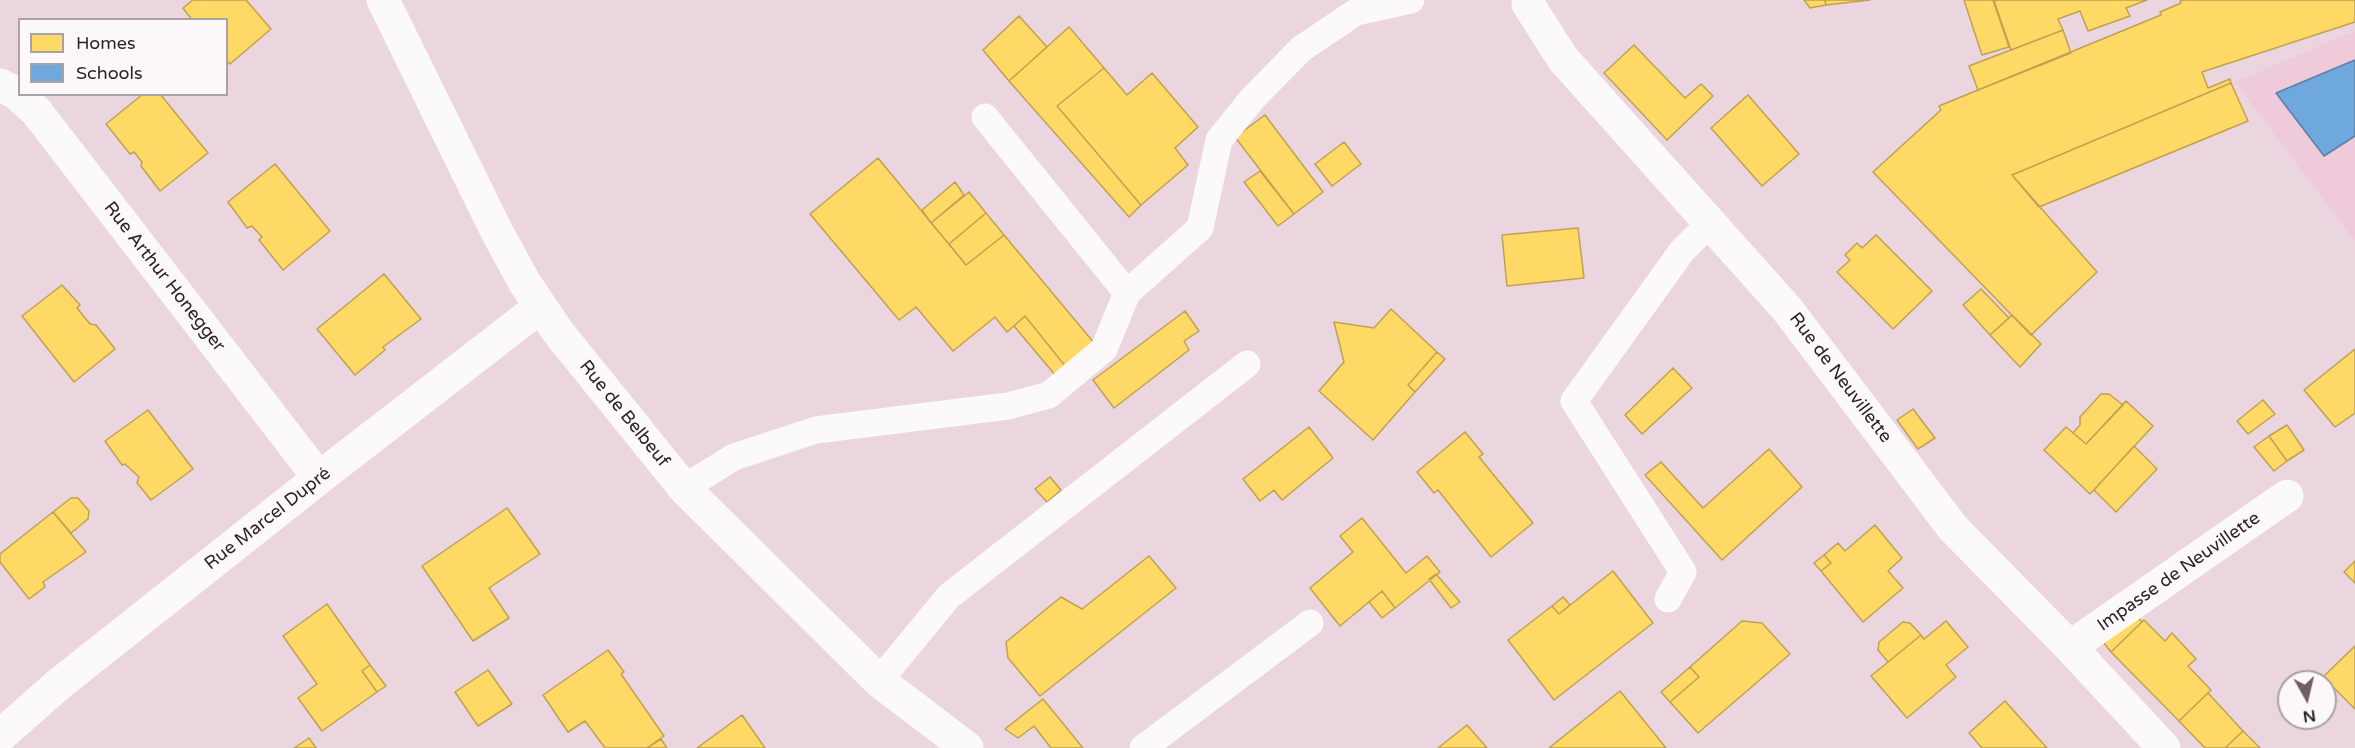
<!DOCTYPE html>
<html>
<head>
<meta charset="utf-8">
<style>
	body { margin:0 }
	#map { position:relative; width:2355px; height:748px; overflow:hidden; background:#ebd5de; font-family:"Varela Round",sans-serif }
	canvas { display:block }
	.legend { position:absolute; left:18px; top:18px; width:210px; height:78px; box-sizing:border-box; background:#fcf8fa; border:2px solid #a9a1a5; margin:0; padding:8px 10px; list-style:none; font-size:18px; color:#2d1e25 }
	.legend li { display:flex; align-items:center; gap:12px; height:30px }
	.legend b { width:30px; border:2px solid #a9a1a5 }
	.north { position:absolute; left:2277px; top:670px; width:60px; height:60px; box-sizing:border-box; background:#fcf8fa; border:2px solid #a9a1a5; border-radius:50%; rotate:172deg; font-size:16px; font-weight:700; line-height:24px; text-align:center; color:#2d1e25 }
	.north::after { content:''; display:block; margin:auto; width:21px; height:27px; background:#705e66; clip-path:polygon(50% 0,100% 100%,50% 72%,0 100%) }
</style>
</head>
<body>
<div id="map">
<canvas width="2355" height="748"></canvas>
<ul class="legend">
<li><b style="height:16px;background:#ffd966"></b>Homes</li>
<li><b style="height:16px;background:#6fa8dc"></b>Schools</li>
</ul>
<div class="north">N</div>
</div>
<script>
const context = document.querySelector('canvas').getContext('2d');
context.lineJoin = 'round';
function paint(path, color) {
  context.fillStyle = color;
  context.fill(path, 'evenodd');
}
function toPath(rows) {
  const path = new Path2D();
  for (const r of rows) {
    path.moveTo(r[0], r[1]);
    for (let i = 2; i < r.length; i += 2) path.lineTo(r[i], r[i + 1]);
  }
  return path;
}
function trace(path, color, width, dash) {
  context.strokeStyle = color;
  context.lineWidth = width;
  context.lineCap = dash ? 'butt' : 'round';
  context.setLineDash(dash || []);
  context.stroke(path);
}
function drawText(font, color, halo, rows, align = 'center') {
  context.font = font + ' "Varela Round",sans-serif';
  context.lineWidth = 6;
  context.setLineDash([]);
  context.textBaseline = 'middle';
  context.strokeStyle = halo;
  context.fillStyle = color;
  for (const [text, x, y, turn = 0] of rows) {
    context.save();
    context.translate(x, y);
    context.rotate((+turn || 0) * Math.PI / 180);
    context.textAlign = isNaN(turn) ? turn : align;
    if (halo) context.strokeText(text, 0, 0);
    context.fillText(text, 0, 0);
    context.restore();
  }
}
paint(toPath([
	[2355,31,2355,241,2235,82]
]), '#efcada');
const homes = toPath([
	[193,0,246,0,271,29,230,64,226,60,226,20,192,20,183,8,193,0],
	[1804,0,1825,0,1826,5,1810,8,1804,0],
	[1825,0,1870,0,1826,5,1825,0],
	[1964,0,1993,0,2009,47,1982,55,1964,0],
	[1998,0,2147,0,2126,8,2130,16,2088,31,2080,11,2058,19,2063,30,2011,50,1994,1,1998,0],
	[2180,0,2355,0,2355,22,2202,72,2208,88,2230,79,2231,83,2012,175,2097,272,2031,335,1873,172,1941,110,1939,106,2161,15,2160,12,2181,3,2180,0],
	[1019,16,1047,47,1009,81,983,50,1019,16],
	[1069,27,1104,68,1057,106,1141,205,1129,217,1009,81,1069,27],
	[2063,30,2071,53,1978,90,1969,66,2063,30],
	[1634,45,1685,98,1701,84,1713,96,1667,140,1604,73,1634,45],
	[1104,68,1127,95,1152,73,1198,127,1175,148,1188,165,1141,205,1057,106,1104,68],
	[2231,83,2248,121,2039,207,2012,175,2231,83],
	[143,94,160,94,208,153,160,191,141,166,142,162,134,152,130,154,106,124,143,94],
	[1748,95,1799,154,1762,186,1711,128,1748,95],
	[1265,115,1323,192,1294,214,1235,137,1265,115],
	[1344,142,1361,164,1332,186,1315,164,1344,142],
	[878,158,966,265,1004,235,1095,344,1066,367,1025,316,1007,332,995,317,953,351,916,307,899,320,810,214,878,158],
	[275,164,330,231,283,270,259,240,262,237,252,226,247,228,228,202,275,164],
	[1260,171,1294,214,1278,226,1244,182,1260,171],
	[955,182,964,195,931,223,922,210,955,182],
	[969,192,986,213,949,244,931,223,969,192],
	[986,213,1004,235,966,265,949,244,986,213],
	[1578,228,1584,278,1507,286,1502,235,1578,228],
	[1876,235,1932,291,1893,329,1837,272,1850,260,1845,255,1857,243,1862,248,1876,235],
	[384,274,421,319,383,347,385,350,355,375,317,329,384,274],
	[62,285,80,305,77,308,90,324,96,325,115,349,74,382,22,316,62,285],
	[1981,289,2009,318,1990,335,1963,305,1981,289],
	[1391,309,1437,352,1408,385,1415,392,1373,440,1319,391,1344,362,1334,322,1374,328,1391,309],
	[1185,311,1199,331,1184,341,1189,350,1114,408,1093,380,1185,311],
	[2012,315,2041,344,2020,367,1990,335,2012,315],
	[1025,316,1066,367,1056,376,1014,326,1025,316],
	[2355,349,2355,413,2335,427,2304,390,2355,349],
	[1437,352,1445,359,1415,392,1408,385,1437,352],
	[1673,368,1692,388,1642,434,1625,415,1673,368],
	[2101,394,2109,394,2123,405,2086,444,2073,433,2080,425,2080,417,2101,394],
	[2263,400,2275,414,2248,434,2237,421,2263,400],
	[2126,401,2153,426,2090,494,2044,450,2066,427,2086,444,2126,401],
	[1913,409,1935,438,1918,449,1897,420,1913,409],
	[148,410,193,469,151,500,137,483,139,477,125,464,122,465,105,441,148,410],
	[2287,425,2304,450,2287,461,2269,436,2287,425],
	[1309,427,1333,458,1282,500,1274,490,1260,501,1243,479,1309,427],
	[1465,432,1483,454,1479,457,1533,523,1491,557,1438,490,1434,493,1417,472,1465,432],
	[2269,436,2287,461,2274,471,2254,447,2269,436],
	[2134,446,2157,469,2116,512,2094,490,2134,446],
	[1769,449,1802,487,1722,560,1645,475,1661,462,1703,508,1769,449],
	[1050,477,1061,490,1047,502,1035,489,1050,477],
	[71,498,78,498,89,511,88,519,71,533,53,512,71,498],
	[507,508,540,554,489,588,509,618,473,641,422,566,507,508],
	[53,512,86,552,43,582,45,587,29,599,0,562,0,554,53,512],
	[1362,518,1406,573,1427,556,1440,572,1395,608,1382,591,1340,626,1310,588,1353,552,1340,536,1362,518],
	[1875,525,1902,558,1888,571,1903,588,1863,622,1821,571,1831,563,1824,555,1838,543,1845,551,1875,525],
	[1824,555,1831,563,1821,571,1814,563,1824,555],
	[1149,556,1176,588,1040,696,1008,658,1006,642,1061,597,1082,609,1149,556],
	[2355,561,2355,583,2344,572,2355,561],
	[1613,571,1653,623,1554,700,1508,640,1552,606,1559,614,1613,571],
	[1436,574,1460,602,1451,608,1429,579,1436,574],
	[1382,591,1395,608,1382,618,1369,602,1382,591],
	[1563,597,1570,605,1559,614,1552,606,1563,597],
	[327,604,370,665,362,671,377,692,322,731,298,698,317,684,283,636,327,604],
	[2134,613,2142,622,2111,652,2100,638,2134,613],
	[2144,620,2165,641,2172,633,2196,659,2188,666,2211,690,2179,721,2111,652,2144,620],
	[1742,621,1762,623,1790,654,1698,733,1670,702,1699,677,1690,667,1742,621],
	[1946,621,1968,647,1946,665,1956,677,1907,718,1871,676,1921,635,1924,639,1946,621],
	[1903,622,1910,623,1921,635,1888,662,1878,650,1879,642,1903,622],
	[2355,646,2355,709,2323,677,2355,646],
	[608,650,624,672,621,674,664,736,647,748,605,748,585,721,568,732,543,695,608,650],
	[370,665,386,686,377,692,362,671,370,665],
	[1690,667,1699,677,1670,702,1661,692,1690,667],
	[488,670,512,704,478,726,455,692,488,670],
	[1620,691,1666,748,1549,748,1620,691],
	[2208,693,2243,731,2225,748,2205,748,2179,721,2208,693],
	[1043,699,1083,748,1051,748,1034,726,1018,738,1005,729,1043,699],
	[2005,701,2047,748,1982,748,1969,733,2005,701],
	[742,715,765,748,697,748,742,715],
	[1467,725,1487,748,1438,748,1467,725],
	[2243,731,2260,748,2225,748,2243,731],
	[309,738,316,748,294,748,309,738],
	[661,739,667,748,647,748,661,739]
]);
paint(homes, '#ffd966');
trace(homes, '#c0a152', 1.5);
const schools = toPath([
	[2355,60,2355,136,2324,156,2276,93,2355,60]
]);
paint(schools, '#6fa8dc');
trace(schools, '#5b7fa5', 1.5);
trace(toPath([
	[985,117,1127,293,1200,228,1219,140,1252,99,1301,49,1356,12,1411,0],
	[684,488,734,457,816,430,1008,406,1049,395,1104,349,1127,293],
	[1668,599,1683,572,1574,401,1682,251,1710,223],
	[879,681,949,596,1247,364],
	[1143,748,1310,623]
]), '#fcf9fa', 27);
trace(toPath([
	[1529,0,1528,4,1563,59,1787,309,1953,528,2070,647,2164,748],
	[0,85,16,93,36,111,319,478],
	[2070,647,2287,496],
	[0,736,59,684,319,478,540,307]
]), '#fcf9fa', 33);
trace(toPath([
	[383,0,498,234,525,283,558,332,684,488,879,681,967,748]
]), '#fcf9fa', 33);
drawText('18px', '#2d1e25', '#fcf8fa', [
	["Rue Arthur Honegger",164,277,52],
	["Rue de Neuvillette",1840,378,53],
	["Rue de Belbeuf",624,414,51],
	["Rue Marcel Dupré",268,519,-38],
	["Impasse de Neuvillette",2179,572,-35]
]);
</script>
</body>
</html>
